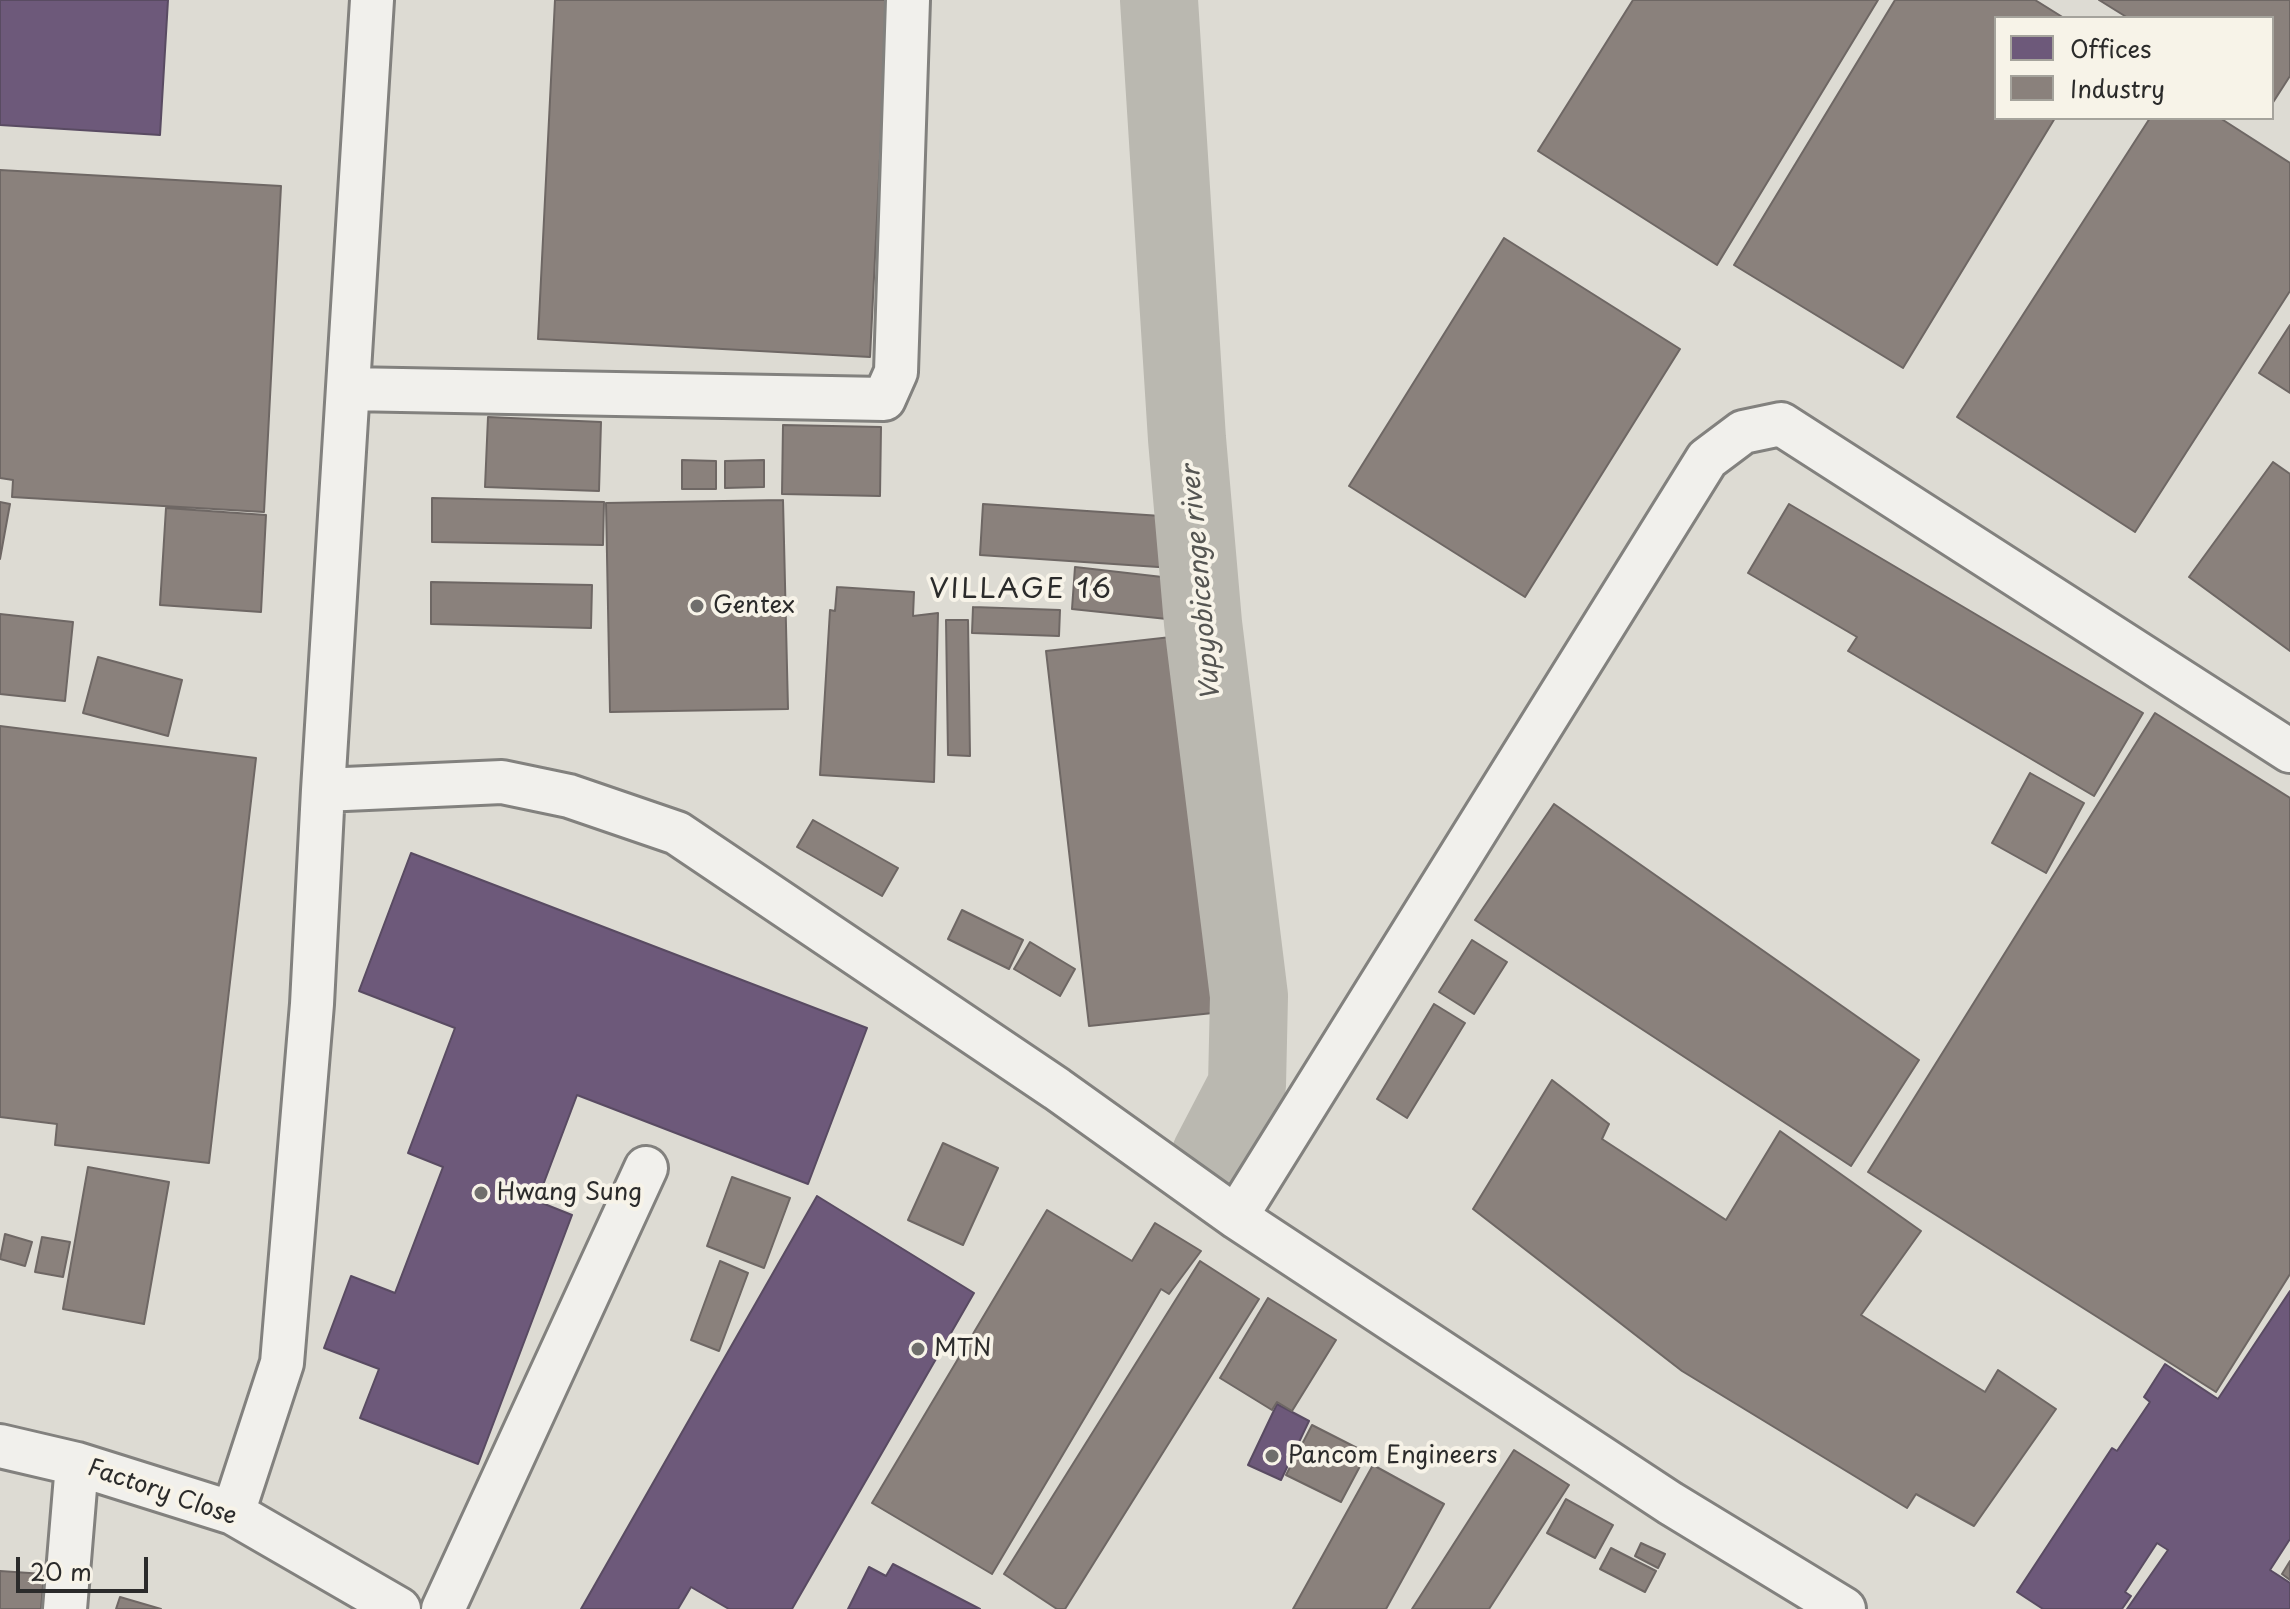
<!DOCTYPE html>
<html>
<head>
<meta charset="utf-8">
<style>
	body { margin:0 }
	#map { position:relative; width:2290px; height:1609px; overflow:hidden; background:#eceae4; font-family:"Playpen Sans",sans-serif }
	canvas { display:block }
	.legend { position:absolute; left:1994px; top:16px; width:280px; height:104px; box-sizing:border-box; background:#f7f3e8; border:2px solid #a5a39c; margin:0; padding:10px 14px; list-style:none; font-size:24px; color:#2b2b2b }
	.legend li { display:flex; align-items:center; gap:16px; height:40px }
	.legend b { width:40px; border:2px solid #a5a39c }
	.scale { position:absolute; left:16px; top:1557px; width:132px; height:36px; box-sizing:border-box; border:4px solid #2b2b2b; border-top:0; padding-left:10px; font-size:24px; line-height:28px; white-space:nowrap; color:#2b2b2b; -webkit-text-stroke:6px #f7f3e8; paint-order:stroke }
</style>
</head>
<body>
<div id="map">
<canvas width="2290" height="1609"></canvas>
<ul class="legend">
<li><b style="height:22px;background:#6d597a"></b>Offices</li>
<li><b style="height:22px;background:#8a817c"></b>Industry</li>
</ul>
<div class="scale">20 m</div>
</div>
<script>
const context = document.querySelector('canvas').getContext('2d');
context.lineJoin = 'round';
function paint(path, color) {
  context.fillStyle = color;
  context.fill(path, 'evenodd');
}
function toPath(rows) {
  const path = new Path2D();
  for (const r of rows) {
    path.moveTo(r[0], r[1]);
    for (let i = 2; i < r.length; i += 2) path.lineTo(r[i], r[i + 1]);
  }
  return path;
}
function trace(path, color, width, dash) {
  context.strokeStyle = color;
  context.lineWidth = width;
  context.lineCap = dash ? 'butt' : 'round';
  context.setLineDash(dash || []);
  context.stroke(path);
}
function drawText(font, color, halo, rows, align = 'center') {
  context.font = font + ' "Playpen Sans",sans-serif';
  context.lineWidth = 8;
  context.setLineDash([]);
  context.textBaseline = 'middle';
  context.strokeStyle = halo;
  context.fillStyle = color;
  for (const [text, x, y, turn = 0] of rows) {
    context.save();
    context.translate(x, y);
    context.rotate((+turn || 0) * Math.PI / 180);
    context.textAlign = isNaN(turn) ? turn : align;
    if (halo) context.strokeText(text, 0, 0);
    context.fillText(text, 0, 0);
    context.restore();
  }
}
paint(toPath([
	[0,0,2290,0,2290,1609,0,1609],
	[1996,18,2272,18,2272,118,1996,118]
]), '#dddbd3');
const offices = toPath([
	[0,0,168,0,160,135,0,125,0,0],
	[411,853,867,1028,808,1184,577,1095,537,1201,572,1215,478,1464,360,1418,379,1369,324,1348,351,1276,395,1293,443,1167,408,1153,455,1028,359,991,411,853],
	[817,1196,974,1293,792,1609,729,1609,691,1587,678,1609,581,1609,817,1196],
	[2290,1291,2290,1539,2270,1570,2290,1583,2290,1609,2127,1609,2168,1550,2157,1543,2125,1592,2131,1596,2122,1609,2043,1609,2017,1592,2112,1448,2117,1451,2150,1402,2144,1397,2165,1364,2218,1399,2290,1291],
	[1277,1404,1309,1421,1281,1480,1248,1465,1277,1404],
	[893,1564,980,1609,848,1609,869,1567,886,1576,893,1564]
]);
paint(offices, '#6d597a');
trace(offices, '#594b62', 2);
const industry = toPath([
	[555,0,888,0,870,357,538,339,555,0],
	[1633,0,1878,0,1717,265,1538,151,1633,0],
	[1895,0,2035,0,2064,18,1996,18,1996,118,2055,118,1903,368,1734,265,1895,0],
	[2099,0,2290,0,2290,76,2272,104,2272,18,2128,18,2099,0],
	[2150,118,2220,118,2290,163,2290,291,2135,532,1957,417,2150,118],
	[0,170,281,186,264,512,12,497,13,480,0,478,0,170],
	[1504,238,1680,349,1525,597,1349,486,1504,238],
	[2290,325,2290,393,2259,373,2290,325],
	[488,417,601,422,599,491,485,487,488,417],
	[783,425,881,427,880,496,782,494,783,425],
	[682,460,716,461,716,489,682,489,682,460],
	[764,460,764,487,725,488,725,461,764,460],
	[2273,462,2290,474,2290,651,2189,577,2273,462],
	[432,498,604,502,603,545,432,542,432,498],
	[783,500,788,709,610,712,606,503,783,500],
	[0,502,10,504,0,559,0,502],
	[983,504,1176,517,1173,568,980,555,983,504],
	[1789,504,2143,713,2094,796,1848,651,1857,637,1748,573,1789,504],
	[166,508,266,515,261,612,160,605,166,508],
	[1075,567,1171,578,1167,619,1072,609,1075,567],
	[431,582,592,585,591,628,431,624,431,582],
	[837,587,914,592,913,616,938,613,934,782,820,775,830,610,835,611,837,587],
	[973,607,1060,610,1059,636,972,633,973,607],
	[0,614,73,622,65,701,0,694,0,614],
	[946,620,968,620,970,756,948,755,946,620],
	[1189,635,1232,1011,1089,1026,1046,651,1189,635],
	[98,657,182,680,168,736,83,713,98,657],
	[2155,713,2290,798,2290,1274,2216,1392,1868,1172,2155,713],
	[0,726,256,758,209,1163,55,1145,57,1124,0,1117,0,726],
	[2030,773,2084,803,2046,873,1992,843,2030,773],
	[1554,804,1919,1060,1851,1166,1475,920,1554,804],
	[813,820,898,868,882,896,797,847,813,820],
	[962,910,1023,940,1009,969,948,939,962,910],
	[1472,940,1507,962,1474,1014,1439,992,1472,940],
	[1030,942,1075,969,1060,996,1014,969,1030,942],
	[1434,1004,1465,1023,1407,1118,1377,1099,1434,1004],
	[1552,1080,1609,1124,1602,1139,1726,1220,1780,1131,1921,1231,1861,1315,1985,1392,1998,1370,2056,1409,1974,1526,1916,1494,1907,1508,1682,1371,1473,1209,1552,1080],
	[943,1143,998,1168,963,1245,908,1220,943,1143],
	[88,1167,169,1182,144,1324,63,1309,88,1167],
	[732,1177,790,1198,764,1268,707,1246,732,1177],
	[1047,1210,1132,1261,1155,1223,1201,1251,1169,1294,1161,1289,992,1574,872,1503,1047,1210],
	[5,1234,32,1242,25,1266,0,1259,5,1234],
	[42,1237,70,1242,63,1277,35,1272,42,1237],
	[720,1261,748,1273,719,1351,691,1340,720,1261],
	[1200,1261,1259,1299,1065,1609,1057,1609,1004,1574,1200,1261],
	[1268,1298,1336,1340,1292,1411,1277,1402,1272,1410,1220,1378,1268,1298],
	[1312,1425,1367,1453,1341,1502,1286,1475,1312,1425],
	[1514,1450,1569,1485,1489,1609,1412,1609,1514,1450],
	[1373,1465,1444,1504,1386,1609,1293,1609,1373,1465],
	[1566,1499,1613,1525,1595,1558,1547,1533,1566,1499],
	[1641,1543,1665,1554,1658,1568,1635,1556,1641,1543],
	[1611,1548,1656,1571,1645,1592,1600,1569,1611,1548],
	[2290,1561,2290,1580,2282,1574,2290,1561],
	[0,1571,44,1574,41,1609,0,1609,0,1571],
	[120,1597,161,1609,116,1609,120,1597]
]);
paint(industry, '#8a817c');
trace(industry, '#6e6764', 2);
trace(toPath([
	[1159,0,1187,439,1203,623,1249,996,1247,1085,1210,1156]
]), '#bab8b0', 78);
const minor = toPath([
	[348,389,884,399,896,372,908,0],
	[323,790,502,782,569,796,677,833,1057,1089,1236,1217,1670,1503,1844,1609],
	[1236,1217,1707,459,1743,432,1781,424,2290,751],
	[0,1446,77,1464,233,1513,399,1609],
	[233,1513,282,1363,312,1004,323,790,372,0],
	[65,1609,77,1464],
	[443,1609,646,1168]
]);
trace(minor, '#82817e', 48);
trace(minor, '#f1f0ec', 42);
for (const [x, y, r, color] of [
	[697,606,8,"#6f6e6c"],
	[481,1193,8,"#6f6e6c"],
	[918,1349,8,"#6f6e6c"],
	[1272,1456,8,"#6f6e6c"]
]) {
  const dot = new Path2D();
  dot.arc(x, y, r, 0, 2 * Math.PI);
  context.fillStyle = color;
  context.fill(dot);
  trace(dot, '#f7f3e8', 3);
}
drawText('24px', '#2b2b2b', '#f7f3e8', [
	["Gentex",713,606],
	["Hwang Sung",497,1193],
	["MTN",934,1349],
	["Pancom Engineers",1288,1456]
], 'left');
drawText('24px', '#2b2b2b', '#f7f3e8', [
	["Factory Close",162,1493,19]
]);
drawText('italic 26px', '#555552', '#f7f3e8', [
	["Vupyobicenge river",1202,583,-95]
]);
context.letterSpacing = '2px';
drawText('28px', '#2b2b2b', '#f7f3e8', [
	["VILLAGE 16",1021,590]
]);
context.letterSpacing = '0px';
</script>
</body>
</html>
